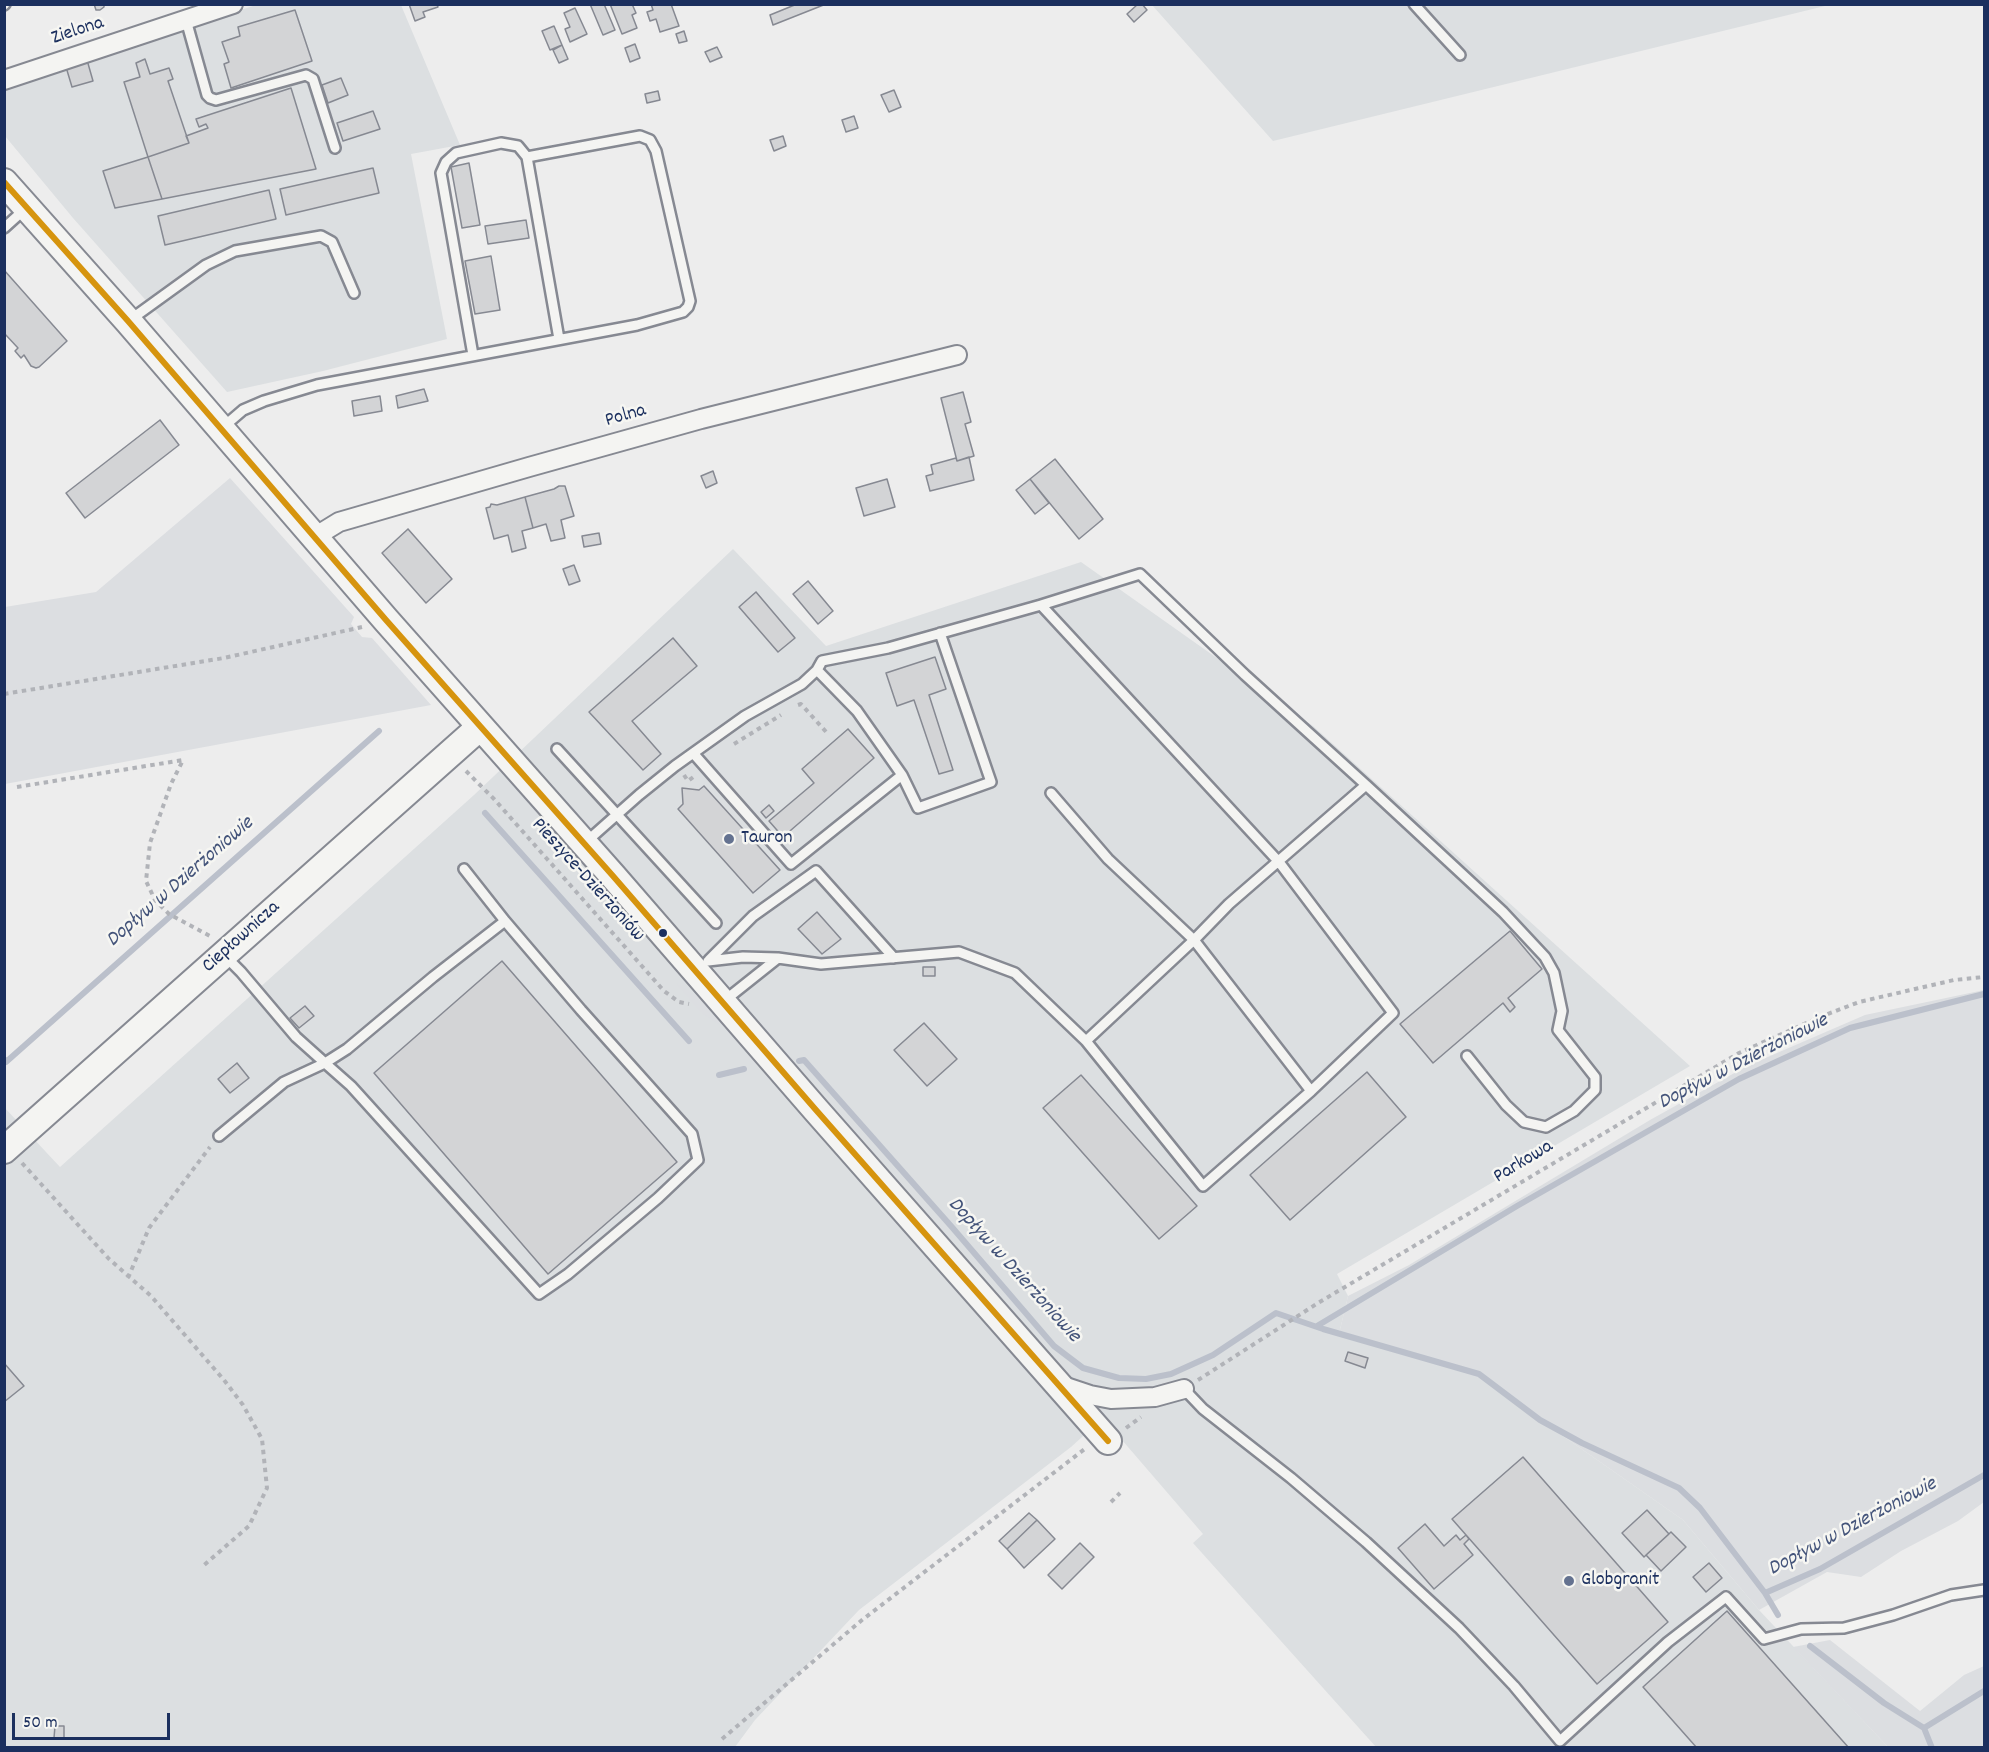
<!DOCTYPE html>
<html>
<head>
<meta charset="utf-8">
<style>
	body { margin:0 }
	#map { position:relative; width:1989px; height:1752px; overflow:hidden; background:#ededed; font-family:Dekko,sans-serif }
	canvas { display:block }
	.frame { position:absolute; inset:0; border:6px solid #1b2f5e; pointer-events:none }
	.scale { position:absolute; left:12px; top:1713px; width:158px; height:27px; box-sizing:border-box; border:3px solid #1b2f5e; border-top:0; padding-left:8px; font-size:18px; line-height:21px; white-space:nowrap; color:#1b2f5e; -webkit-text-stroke:4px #f6f6f2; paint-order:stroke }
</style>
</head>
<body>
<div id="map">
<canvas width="1989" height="1752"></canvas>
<div class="frame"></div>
<div class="scale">50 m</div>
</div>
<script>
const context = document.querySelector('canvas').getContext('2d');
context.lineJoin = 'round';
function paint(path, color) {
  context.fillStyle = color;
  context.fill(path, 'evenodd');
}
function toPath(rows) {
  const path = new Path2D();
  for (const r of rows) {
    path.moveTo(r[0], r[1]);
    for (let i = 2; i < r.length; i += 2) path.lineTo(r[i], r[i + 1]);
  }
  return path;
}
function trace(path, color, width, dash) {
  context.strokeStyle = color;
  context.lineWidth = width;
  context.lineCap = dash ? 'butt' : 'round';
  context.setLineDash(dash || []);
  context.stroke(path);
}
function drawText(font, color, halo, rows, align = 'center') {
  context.font = font + ' Dekko,sans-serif';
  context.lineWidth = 5;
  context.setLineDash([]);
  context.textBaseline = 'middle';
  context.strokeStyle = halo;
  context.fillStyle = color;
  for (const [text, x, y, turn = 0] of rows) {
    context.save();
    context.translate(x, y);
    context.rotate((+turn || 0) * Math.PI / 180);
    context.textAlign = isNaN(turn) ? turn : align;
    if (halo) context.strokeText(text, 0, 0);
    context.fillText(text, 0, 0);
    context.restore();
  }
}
paint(toPath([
	[256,5,401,5,460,145,411,154,447,339,323,371,227,392,73,218,5,136,4,87],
	[1152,5,1829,5,1273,141],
	[733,549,826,646,1081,562,1313,726,1690,1066,1337,1274,1348,1296,1339,1334,1479,1375,1533,1415,1683,1520,1759,1610,1888,1747,1376,1747,1193,1543,1203,1534,1103,1418,1071,1447,859,1610,755,1720,735,1747,5,1747,4,1107,60,1167,474,795]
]), '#dcdfe1');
paint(toPath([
	[230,478,354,617,351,624,362,637,372,638,431,705,5,784,5,607,96,592],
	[676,983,708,1003,718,1015,720,1025,702,1013],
	[1984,990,1984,1502,1958,1521,1901,1551,1861,1577,1827,1572,1759,1610,1683,1520,1533,1415,1479,1375,1339,1334,1348,1296,1409,1265,1650,1120,1747,1066,1865,1015],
	[1830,1640,1920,1711,1964,1675,1984,1666,1984,1747,1888,1747,1793,1647]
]), '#dcdee1');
trace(toPath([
	[485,813,689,1041],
	[4,1059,6,1062,379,731],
	[799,1061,804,1060,951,1226,1054,1346,1083,1368,1119,1378,1146,1379,1171,1374,1213,1355,1276,1313,1323,1329,1479,1374,1540,1420,1582,1443,1679,1488,1700,1508,1765,1593,1778,1615],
	[719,1075,744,1069],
	[1317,1326,1517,1206,1739,1079,1850,1028,1984,994],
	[1765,1593,1820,1569,1984,1475],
	[1810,1646,1884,1703,1924,1728,1932,1748],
	[1924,1728,1984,1691]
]), '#bbc0cb', 6);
const building = toPath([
	[94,4,104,4,104,7,100,10,96,10,94,4],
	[409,4,437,4,438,7,423,12,425,17,415,21,409,4],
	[590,4,604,4,615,30,603,35,590,4],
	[610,4,632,4,636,13,632,15,637,28,622,34,610,4],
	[651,4,671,4,679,26,660,32,656,19,650,21,647,12,653,10,651,4],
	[797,4,826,4,773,25,770,15,797,4],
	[1138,4,1142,4,1147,10,1134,22,1127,14,1138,4],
	[575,8,587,34,570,42,565,29,570,27,564,13,575,8],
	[295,10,312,61,231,88,224,64,229,62,222,42,240,36,238,27,295,10],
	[554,26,562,45,550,50,542,31,554,26],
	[684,31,687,41,679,43,676,34,684,31],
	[635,44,640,58,630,62,625,48,635,44],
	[562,45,568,59,559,63,553,50,562,45],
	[717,47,722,57,710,62,705,52,717,47],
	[145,59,150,74,169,68,173,79,168,81,189,143,148,157,124,82,140,77,136,63,145,59],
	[87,60,93,81,72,87,66,67,87,60],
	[341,78,348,95,328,103,322,85,341,78],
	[291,88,316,169,162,199,148,157,189,143,186,136,208,128,206,124,199,127,196,119,291,88],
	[894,90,901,107,889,112,881,95,894,90],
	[658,91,660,100,647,103,645,94,658,91],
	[373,111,380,129,343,141,337,123,373,111],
	[854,116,858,128,846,132,842,120,854,116],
	[783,136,786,146,774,151,770,140,783,136],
	[148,157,162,199,115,208,103,171,148,157],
	[469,163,480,225,462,228,451,167,469,163],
	[373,168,379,193,286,215,280,189,373,168],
	[269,190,276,219,165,245,158,216,269,190],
	[526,220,529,238,488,244,485,226,526,220],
	[491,256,500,310,475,314,465,261,491,256],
	[4,270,67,341,39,367,36,368,31,366,24,355,21,358,15,351,18,348,4,333,4,270],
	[424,389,428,401,398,408,396,396,424,389],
	[963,392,971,422,965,424,974,456,957,461,941,398,963,392],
	[380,396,382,411,354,416,352,401,380,396],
	[160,420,179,445,85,518,66,493,160,420],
	[969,457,974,480,930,491,926,476,933,474,931,465,956,458,957,461,969,457],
	[1055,459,1103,519,1079,539,1030,479,1055,459],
	[713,471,717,483,706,488,701,476,713,471],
	[887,479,895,507,864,516,856,488,887,479],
	[1030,479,1049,503,1035,514,1016,490,1030,479],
	[559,486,565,486,574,516,561,520,565,538,551,541,546,524,533,528,525,497,554,489,559,486],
	[525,497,533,528,522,531,526,548,512,552,508,535,494,539,486,508,490,507,491,504,497,505,525,497],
	[408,529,452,579,426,603,382,553,408,529],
	[599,533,601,544,584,547,582,536,599,533],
	[574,565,580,581,569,585,563,569,574,565],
	[808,581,833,611,818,624,793,594,808,581],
	[756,592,795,638,778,652,739,607,756,592],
	[673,638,697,666,632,721,661,754,643,770,589,712,673,638],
	[935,657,946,689,929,695,953,770,939,774,914,700,897,706,886,673,935,657],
	[848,729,874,758,783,837,769,821,814,783,802,769,848,729],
	[704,786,780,870,753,893,678,809,683,804,682,788,699,790,704,786],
	[769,805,774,811,766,818,761,812,769,805],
	[817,912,841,939,822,954,798,929,817,912],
	[1510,931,1542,969,1508,998,1515,1007,1510,1012,1503,1003,1433,1063,1400,1024,1510,931],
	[502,961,677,1162,548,1274,374,1073,502,961],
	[923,967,935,967,935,976,923,976,923,967],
	[305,1006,314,1016,299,1028,290,1018,305,1006],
	[924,1023,957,1059,927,1086,894,1050,924,1023],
	[237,1063,249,1078,230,1093,218,1079,237,1063],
	[1367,1072,1406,1117,1290,1220,1250,1175,1367,1072],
	[1081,1075,1197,1206,1159,1239,1043,1108,1081,1075],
	[1348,1352,1368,1358,1365,1368,1345,1361,1348,1352],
	[4,1363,24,1386,4,1402,4,1363],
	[1523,1457,1668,1622,1597,1684,1452,1519,1523,1457],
	[1647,1510,1669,1534,1644,1557,1622,1533,1647,1510],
	[1029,1513,1037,1520,1007,1549,999,1541,1029,1513],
	[1037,1520,1055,1539,1024,1568,1007,1549,1037,1520],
	[1425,1524,1444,1546,1456,1535,1460,1540,1466,1535,1469,1539,1464,1544,1473,1555,1434,1589,1398,1548,1425,1524],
	[1671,1532,1686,1547,1661,1571,1646,1555,1671,1532],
	[1080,1543,1094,1557,1062,1589,1048,1575,1080,1543],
	[1709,1563,1722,1578,1706,1592,1693,1577,1709,1563],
	[1727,1611,1849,1748,1697,1748,1643,1687,1727,1611],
	[55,1726,64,1726,64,1738,54,1738,55,1726]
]);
paint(building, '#d3d4d6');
trace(building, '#868992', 1.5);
const lane = toPath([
	[1414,4,1460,55],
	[4,5,5,4],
	[186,20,207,95,210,98,216,100,306,75,313,79,335,148],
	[527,157,559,339],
	[4,228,25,209],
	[130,320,206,265,235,251,321,236,332,242,354,293],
	[222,428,243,410,264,401,317,385,637,325,683,312,688,307,690,301,656,151,650,140,640,136,527,157,518,146,501,143,456,153,446,162,441,173,473,355],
	[557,749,716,923],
	[693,753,791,864,902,775,857,711,817,670],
	[902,775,918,808,991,782,940,633],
	[1051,793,1108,859,1194,940,1311,1091],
	[586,842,639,795,675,766,745,716,802,684,817,670,822,661,888,648,1041,605],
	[464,869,505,921,433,977,347,1049,325,1063,351,1086,539,1294,568,1274,658,1198,698,1160,692,1134,581,1010,505,921],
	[709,960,753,916,816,871,894,958],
	[708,961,743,957,778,958],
	[724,1001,778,958,821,964,959,952,1015,973,1086,1041,1194,940,1229,904,1366,785,1503,912,1545,957,1554,973,1562,1011,1558,1030,1595,1077,1595,1090,1574,1111,1546,1127,1524,1122,1506,1105,1467,1056],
	[1086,1041,1203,1186,1311,1091,1393,1013,1279,862,1041,605,1140,574,1245,675,1366,785],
	[219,1136,284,1082,325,1063,296,1037,241,972,225,956],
	[1184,1389,1203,1409,1291,1478,1366,1542,1459,1628,1514,1686,1560,1741,1668,1642,1726,1597,1764,1639,1801,1629,1844,1628,1893,1615,1951,1595,1984,1590]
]);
const street = toPath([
	[4,80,233,4],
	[313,538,339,522,529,467,701,419,957,355],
	[1060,1385,1090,1395,1111,1399,1155,1397,1184,1389]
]);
const secondary = toPath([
	[4,182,128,321,386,620,613,876,816,1110,1108,1441],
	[4,1150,480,727]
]);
trace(lane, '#868992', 14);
trace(street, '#868992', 22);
trace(secondary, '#868992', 30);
trace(toPath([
	[4,694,224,658,362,627],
	[798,705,801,704,828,734],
	[734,744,781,715],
	[466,771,494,799,664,991,679,1002,689,1004],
	[684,775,688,781,696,775],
	[17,787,183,760,171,784,150,843,146,881,155,900,169,914,210,936],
	[22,1163,109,1259,151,1296,224,1380,243,1405,262,1439,267,1488,249,1526,203,1566],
	[128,1278,149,1228,210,1147],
	[1198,1380,1318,1303,1739,1053,1820,1017,1859,1002,1954,980,1984,977],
	[1126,1428,1141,1417],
	[1111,1502,1120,1493],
	[722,1739,862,1620,1086,1448]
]), '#b1b3b8', 4, [4.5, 4.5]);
trace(lane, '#f4f4f2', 9);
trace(street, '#f4f4f2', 18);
trace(secondary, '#f4f4f2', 26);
trace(toPath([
	[4,182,128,321,386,620,613,876,816,1110,1108,1441]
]), '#d6940e', 6);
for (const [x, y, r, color] of [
	[729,839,6,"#647290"],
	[663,933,5,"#1b2f5e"],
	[1569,1581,6,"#647290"]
]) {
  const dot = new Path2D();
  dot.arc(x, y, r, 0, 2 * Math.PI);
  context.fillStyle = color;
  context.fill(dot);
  trace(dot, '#f6f6f2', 2);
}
drawText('20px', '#1b2f5e', '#f6f6f2', [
	["Zielona",78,32,-18],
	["Polna",626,417,-16],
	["Pieszyce-Dzierżoniów",587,881,48],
	["Ciepłownicza",242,938,-42],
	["Parkowa",1524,1163,-31]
]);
drawText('20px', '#1b2f5e', '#f6f6f2', [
	["Tauron",741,839],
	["Globgranit",1581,1581]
], 'left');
drawText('italic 21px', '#44547a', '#f6f6f2', [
	["Dopływ w Dzierżoniowie",181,883,-41],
	["Dopływ w Dzierżoniowie",1744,1063,-27],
	["Dopływ w Dzierżoniowie",1013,1271,48],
	["Dopływ w Dzierżoniowie",1853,1528,-28]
]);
</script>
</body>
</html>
